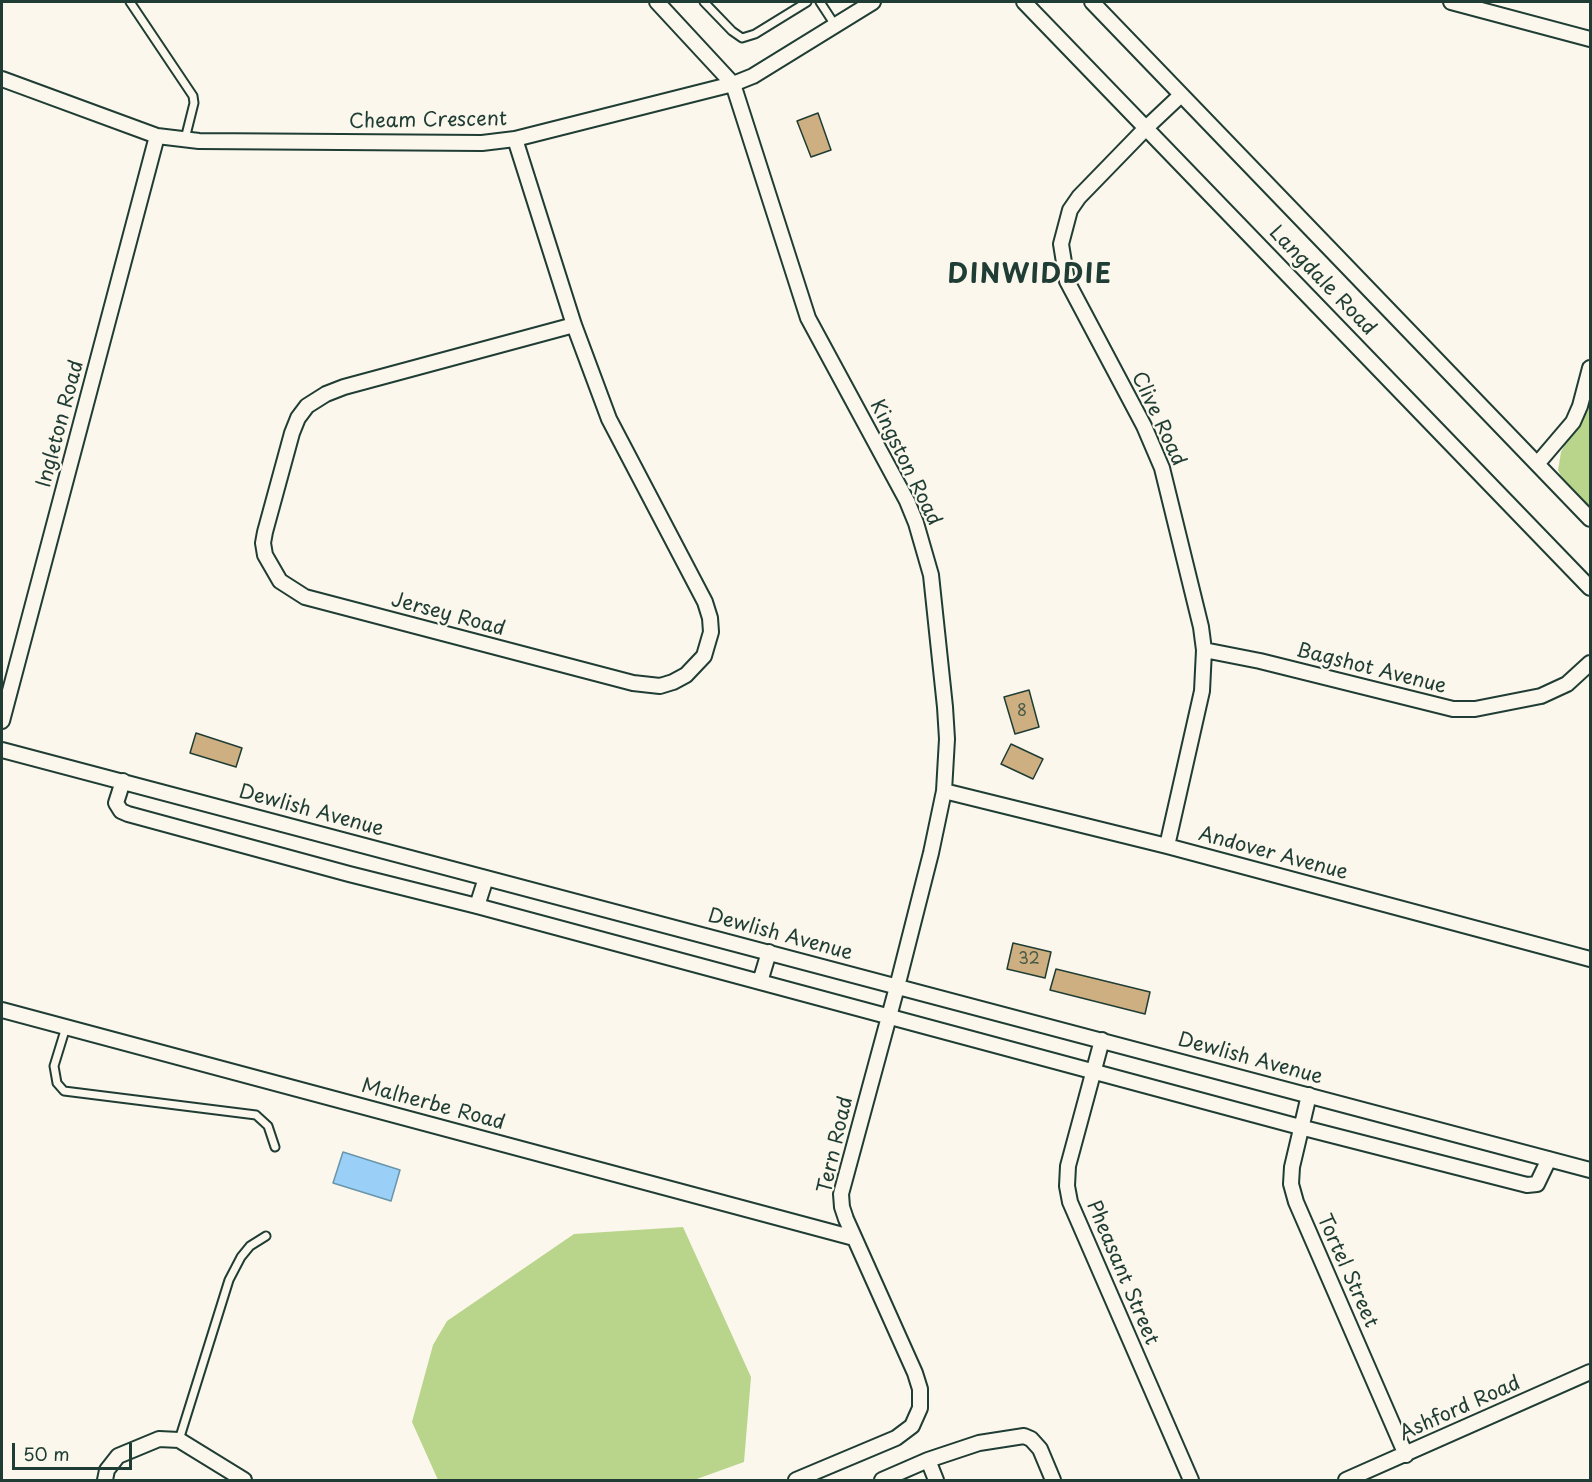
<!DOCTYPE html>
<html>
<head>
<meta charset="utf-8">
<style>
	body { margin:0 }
	#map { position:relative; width:1592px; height:1482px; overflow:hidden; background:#fbf7ec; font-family:"Playpen Sans",sans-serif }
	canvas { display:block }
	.frame { position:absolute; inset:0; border:3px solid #1f3d34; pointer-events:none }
	.scale { position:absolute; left:12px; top:1443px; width:120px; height:27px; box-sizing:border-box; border:3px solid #1f3d34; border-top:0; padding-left:8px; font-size:18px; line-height:21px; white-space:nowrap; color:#1f3d34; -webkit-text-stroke:4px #fbf7ec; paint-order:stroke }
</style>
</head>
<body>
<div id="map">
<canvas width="1592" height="1482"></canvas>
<div class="frame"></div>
<div class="scale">50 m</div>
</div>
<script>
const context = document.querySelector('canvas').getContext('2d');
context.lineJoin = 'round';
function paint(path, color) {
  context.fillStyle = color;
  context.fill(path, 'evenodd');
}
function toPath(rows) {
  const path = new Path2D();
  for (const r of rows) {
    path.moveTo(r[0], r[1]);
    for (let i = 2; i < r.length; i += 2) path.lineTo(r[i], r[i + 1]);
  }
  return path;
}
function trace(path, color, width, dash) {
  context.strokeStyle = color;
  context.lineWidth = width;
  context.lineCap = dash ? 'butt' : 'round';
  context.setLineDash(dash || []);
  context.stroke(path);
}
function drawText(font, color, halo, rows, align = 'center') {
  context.font = font + ' "Playpen Sans",sans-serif';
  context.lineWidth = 4.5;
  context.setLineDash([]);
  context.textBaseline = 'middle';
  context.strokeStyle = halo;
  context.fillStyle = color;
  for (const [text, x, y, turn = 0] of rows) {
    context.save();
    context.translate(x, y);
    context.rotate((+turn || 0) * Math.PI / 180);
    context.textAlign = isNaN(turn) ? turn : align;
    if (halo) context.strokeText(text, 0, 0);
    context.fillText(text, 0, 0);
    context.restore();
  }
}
paint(toPath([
	[1590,398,1590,508,1562,478,1558,470,1561,452],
	[683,1227,751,1377,744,1462,694,1480,438,1480,412,1422,433,1345,447,1321,574,1234]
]), '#b9d48b');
const water = toPath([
	[343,1152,400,1170,391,1201,333,1183,343,1152]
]);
paint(water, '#9ad0f8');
trace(water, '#6995aa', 1.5);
const building = toPath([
	[818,113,831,150,811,157,797,121,818,113],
	[1029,690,1039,727,1015,734,1004,697,1029,690],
	[196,733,242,748,236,767,190,753,196,733],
	[1011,744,1043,759,1033,779,1001,764,1011,744],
	[1013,943,1051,952,1045,978,1007,969,1013,943],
	[1056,969,1150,992,1145,1014,1050,990,1056,969]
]);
paint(building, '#cdaf81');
trace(building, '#1f3d34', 1.5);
const lane = toPath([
	[130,2,193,96,194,103,185,139],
	[704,2,732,31,742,38,755,34,807,2],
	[820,2,835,25],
	[66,1027,54,1066,57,1083,64,1091,256,1115,268,1126,275,1147],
	[179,1440,229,1280,241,1257,250,1246,266,1236]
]);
const street = toPath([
	[657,2,733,84,808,318,907,501,916,523,931,575,945,707,947,739,944,791,931,853,897,987,841,1194,842,1207,846,1219,915,1373,920,1389,920,1408,912,1426,896,1438,796,1480],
	[1024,2,1590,588],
	[1092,2,1590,519],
	[1451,2,1590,39],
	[2,79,157,136,199,141,482,143,515,139,733,84,753,76,873,2],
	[515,139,574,325,609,419,705,602,710,618,711,632,704,656,686,675,673,682,660,686,633,683,305,597,280,581,265,555,263,543,265,532,292,433,298,418,307,406,326,394,344,387,574,325],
	[1538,463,1573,422,1580,406,1590,368],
	[1204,650,1260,661,1453,709,1475,709,1541,696,1567,684,1590,663],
	[2,721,157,136],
	[2,750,1590,1170],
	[123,781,116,803,121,811,128,814,349,874,477,906,1300,1127,1527,1185,1537,1184,1549,1159],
	[944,791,1167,846,1590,959],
	[1167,846,1202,691,1204,650,1201,627,1162,468,1144,426,1067,281,1061,244,1070,210,1079,197,1147,127,1181,95],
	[477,906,486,878],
	[760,982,769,952],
	[2,1010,854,1238],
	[1102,1040,1068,1166,1067,1186,1070,1202,1191,1480],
	[1309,1095,1292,1167,1291,1184,1296,1202,1406,1455],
	[928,1460,979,1443,1024,1436,1031,1439,1040,1449,1053,1480],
	[105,1480,107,1470,118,1456,159,1439,179,1440,244,1480],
	[882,1480,928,1460,936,1480],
	[1346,1480,1590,1372]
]);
trace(lane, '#1f3d34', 11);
trace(street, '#1f3d34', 18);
trace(lane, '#fbf7ec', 7);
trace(street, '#fbf7ec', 14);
drawText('16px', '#4a5a47', null, [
	["8",1022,712],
	["32",1029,960]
]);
drawText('20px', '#1f3d34', '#fbf7ec', [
	["Cheam Crescent",428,121,-1],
	["Langdale Road",1322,281,46],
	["Clive Road",1158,419,65],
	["Ingleton Road",61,424,-75],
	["Kingston Road",905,463,64],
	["Jersey Road",448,615,15],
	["Bagshot Avenue",1371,669,14],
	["Dewlish Avenue",311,811,15],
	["Andover Avenue",1273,854,15],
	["Dewlish Avenue",780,935,15],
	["Dewlish Avenue",1250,1059,15],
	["Malherbe Road",433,1105,15],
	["Tern Road",836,1145,-77],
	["Tortel Street",1347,1271,66],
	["Pheasant Street",1122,1273,67],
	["Ashford Road",1460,1409,-24]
]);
context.letterSpacing = '1.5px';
drawText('bold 26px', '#1f3d34', '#fbf7ec', [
	["DINWIDDIE",1030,276]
]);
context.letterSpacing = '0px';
</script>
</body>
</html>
